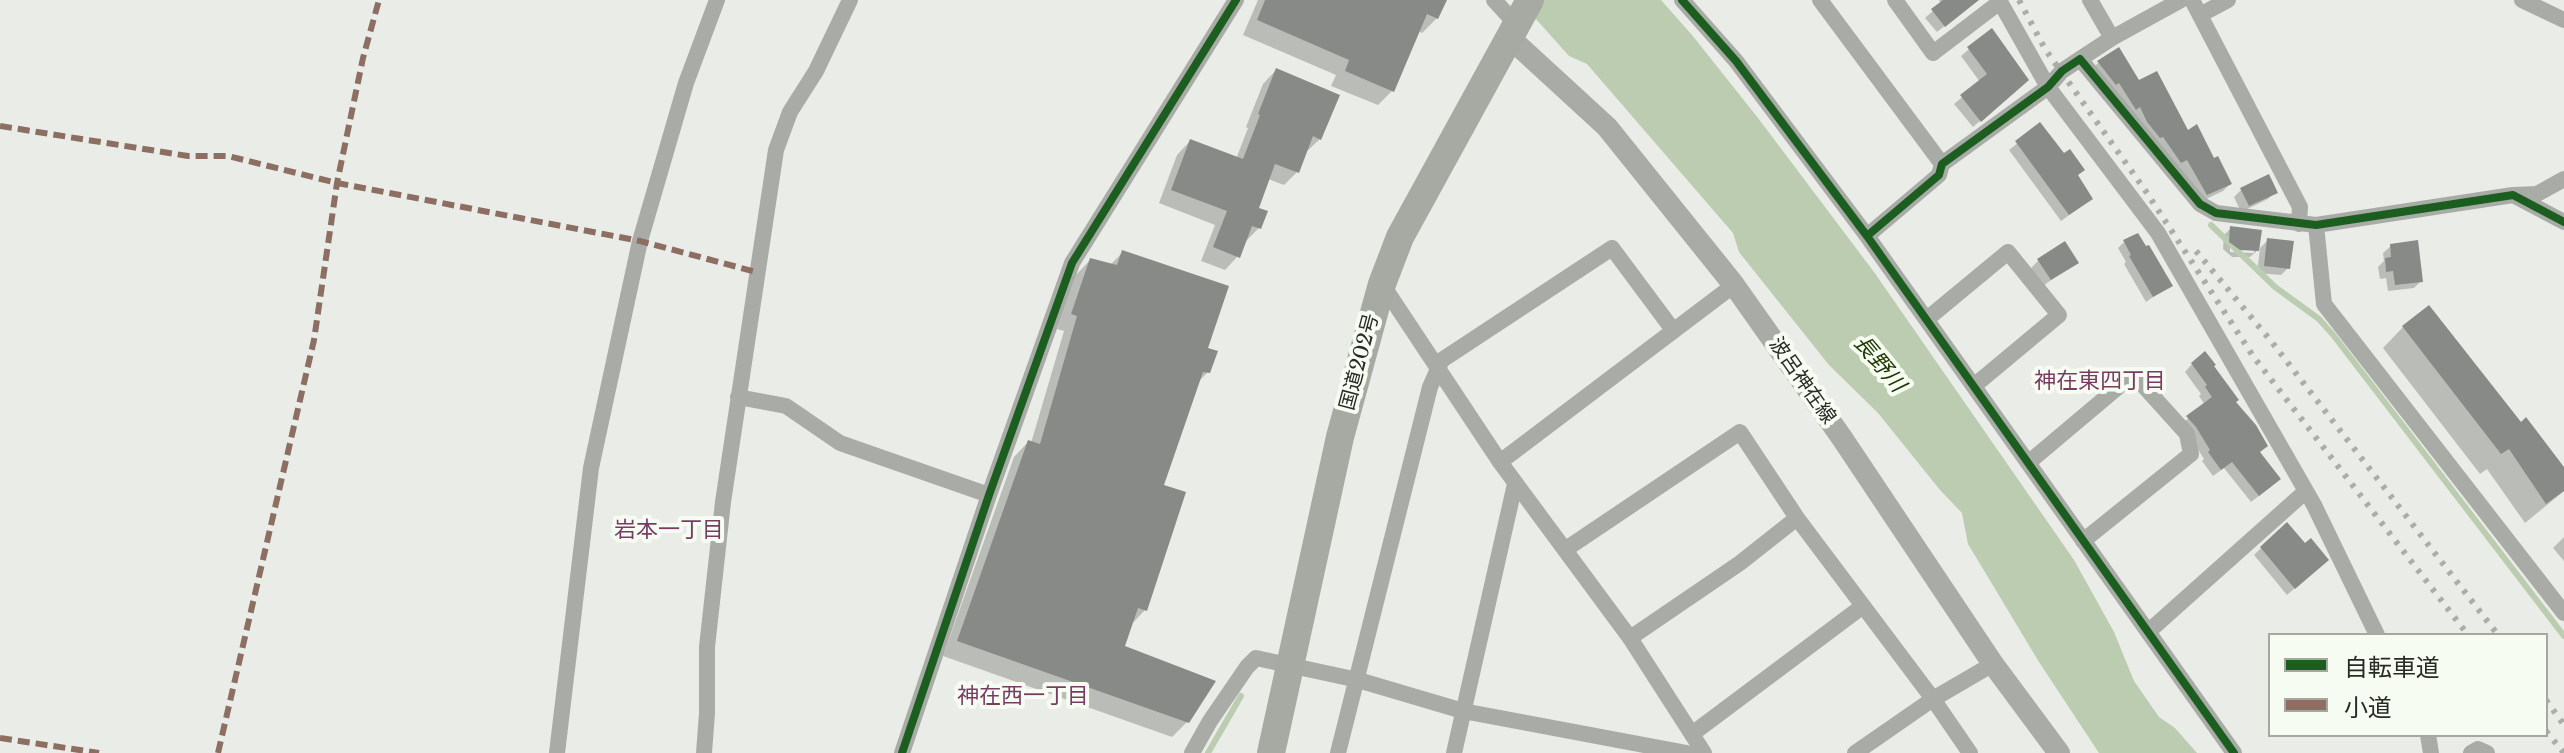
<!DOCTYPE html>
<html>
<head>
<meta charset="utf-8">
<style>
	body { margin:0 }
	#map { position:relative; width:2564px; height:753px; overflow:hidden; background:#e9ece7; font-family:"Libre Baskerville","Noto Sans JP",serif }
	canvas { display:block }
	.legend { position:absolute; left:2268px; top:633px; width:280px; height:104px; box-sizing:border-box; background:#f6fcf2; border:2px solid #a4a8a0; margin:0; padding:10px 14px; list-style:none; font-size:24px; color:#282a26 }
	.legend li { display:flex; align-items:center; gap:16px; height:40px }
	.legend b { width:40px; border:2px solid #a4a8a0 }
</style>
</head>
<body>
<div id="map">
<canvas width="2564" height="753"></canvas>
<ul class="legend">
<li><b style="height:10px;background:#1b5e20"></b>自転車道</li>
<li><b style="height:10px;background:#8d6e63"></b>小道</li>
</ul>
</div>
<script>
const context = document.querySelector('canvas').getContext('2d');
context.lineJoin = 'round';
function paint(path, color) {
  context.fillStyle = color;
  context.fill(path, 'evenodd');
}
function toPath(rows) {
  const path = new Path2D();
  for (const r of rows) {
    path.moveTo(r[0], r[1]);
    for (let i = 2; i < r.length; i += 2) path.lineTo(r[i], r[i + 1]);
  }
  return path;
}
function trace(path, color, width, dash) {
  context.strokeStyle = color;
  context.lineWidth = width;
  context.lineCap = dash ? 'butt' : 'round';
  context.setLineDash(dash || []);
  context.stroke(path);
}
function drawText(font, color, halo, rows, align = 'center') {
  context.font = font + ' "Libre Baskerville","Noto Sans JP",serif';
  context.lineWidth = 8;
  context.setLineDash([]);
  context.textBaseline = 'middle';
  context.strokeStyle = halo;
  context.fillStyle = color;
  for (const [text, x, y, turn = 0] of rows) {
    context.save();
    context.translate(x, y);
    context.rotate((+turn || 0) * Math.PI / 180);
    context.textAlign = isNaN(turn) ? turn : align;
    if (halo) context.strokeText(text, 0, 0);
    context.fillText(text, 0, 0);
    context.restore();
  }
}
paint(toPath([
	[1519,0,1661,0,1692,35,1758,118,1874,272,2074,560,2114,632,2134,681,2159,717,2175,728,2197,753,2099,753,2039,662,1968,544,1962,513,1940,490,1878,413,1829,365,1739,252,1733,233,1587,64,1569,56]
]), '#bcccb0');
paint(toPath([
	[1258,0,1444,0,1437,18,1422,33,1418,31,1392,91,1378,105,1331,86,1336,75,1243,35],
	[1939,0,1977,0,1937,32,1925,18,1941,4],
	[1991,31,2019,87,1973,127,1954,104,1980,82,1961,56],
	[2098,63,2138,83,2213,161,2230,184,2223,191,2200,202,2194,195,2179,166,2173,169,2091,70],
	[1276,70,1320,139,1306,152,1297,172,1284,185,1268,179,1256,209,1259,228,1246,241,1238,256,1225,270,1201,261,1215,225,1159,203,1177,155,1190,141,1236,159,1248,128,1246,127,1263,84],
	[2040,125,2091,199,2061,221,2009,150],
	[2241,190,2275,192,2268,199,2241,212,2234,197],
	[2231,228,2258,250,2250,257,2232,257,2223,249,2224,235],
	[2230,248,2254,249,2254,253,2230,252],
	[2268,240,2288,268,2281,275,2257,273,2260,248],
	[2124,242,2170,285,2146,302,2124,264,2126,262,2118,248],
	[2391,246,2421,281,2414,288,2388,291,2386,278,2380,279,2378,267,2384,261,2383,253],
	[1123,252,1206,350,1208,372,1196,384,1161,486,1145,610,1130,626,1122,647,1187,722,1172,737,943,656,1014,457,1028,442,1031,443,1064,331,1057,329,1076,275,1090,260,1110,265],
	[2038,261,2076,262,2043,286,2031,268],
	[2403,327,2520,425,2564,470,2564,491,2525,523,2487,469,2480,474,2383,348],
	[2192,364,2234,402,2258,453,2272,486,2251,502,2224,468,2213,476,2202,461,2204,459,2189,435,2180,425,2205,405,2199,396,2201,394,2185,372],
	[2564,537,2564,561,2553,548],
	[2305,546,2319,567,2287,595,2254,555,2261,548]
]), '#0003');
trace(toPath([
	[2211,225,2275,287,2319,319,2334,336,2564,636],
	[1208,753,1241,696]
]), '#bcccb0', 6);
paint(toPath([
	[1265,0,1447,0,1438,19,1427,14,1394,92,1345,71,1349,60,1257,20],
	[1943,0,1979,0,1945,27,1931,9],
	[1992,28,2029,80,1981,122,1960,95,1987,74,1967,47],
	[2119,47,2139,80,2157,71,2188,130,2197,124,2214,158,2218,156,2232,184,2207,195,2187,160,2181,163,2163,137,2160,138,2147,122,2140,107,2136,110,2119,83,2116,85,2097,61],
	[1276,68,1340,95,1321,140,1313,136,1299,173,1275,164,1259,208,1268,211,1261,229,1252,226,1240,258,1213,247,1227,211,1171,190,1190,139,1243,159,1260,115,1258,114],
	[2040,122,2064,153,2070,149,2085,170,2078,175,2093,199,2069,215,2015,141],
	[2269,174,2278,193,2249,206,2240,188],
	[2230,226,2262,230,2259,251,2240,250,2229,242],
	[2138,233,2146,246,2149,245,2173,286,2153,297,2129,256,2131,255,2123,240],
	[2267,238,2294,241,2290,269,2264,266],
	[2418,240,2423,282,2395,285,2393,271,2386,272,2385,258,2391,257,2390,244],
	[2065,241,2079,263,2051,280,2037,259],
	[1122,250,1229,286,1208,348,1218,351,1210,373,1203,372,1164,485,1186,492,1147,611,1138,608,1125,646,1216,681,1189,723,957,641,1028,440,1040,444,1077,316,1071,314,1090,258,1117,265],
	[2429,305,2521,422,2526,417,2564,467,2564,491,2546,504,2509,449,2501,454,2402,326],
	[2205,351,2216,365,2214,366,2239,400,2236,402,2256,425,2268,446,2260,452,2281,479,2259,496,2232,462,2221,470,2208,452,2210,450,2196,427,2186,416,2212,397,2205,387,2207,385,2191,363],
	[2287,522,2305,543,2311,538,2329,560,2295,589,2260,547]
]), '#888a87');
trace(toPath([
	[1494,0,1517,25],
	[1682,0,1736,61,1867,236,2234,753],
	[1820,0,1942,164],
	[1895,0,1933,53,2000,2],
	[1999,0,2048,87,2158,233,2314,505,2377,635],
	[2090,0,2112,38],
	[2192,0,2300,207,2299,224],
	[2522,0,2564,20],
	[2200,15,2228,0],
	[2080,59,2112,38,2181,0],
	[2514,195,2537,194,2564,179],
	[2316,225,2324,304,2564,613],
	[1867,236,1939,175,1942,164,2048,87,2062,71,2080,59,2200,204,2216,213,2316,225,2513,195,2564,222],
	[1382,284,1500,462,1630,638,1704,753],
	[1927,319,2008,252,2059,315,1975,385],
	[738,397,786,406,840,443,989,495],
	[1500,462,1734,285],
	[2028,463,2123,383,2141,383,2187,434,2191,454,2083,541],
	[1566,549,1740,432,1797,518,1933,699,1970,753],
	[2148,632,2306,491],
	[1630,638,1740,563,1797,518],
	[1692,734,1863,606],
	[2428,735,2431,753],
	[557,753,591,468,640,241,686,83,717,0],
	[704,753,707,713,707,647,723,502,776,150,790,112,816,71,850,0],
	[902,753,989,495,1072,263,1236,0],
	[1192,753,1210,721,1247,667,1256,658,1358,680,1463,711,1687,753],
	[1338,753,1430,387,1442,360,1612,248,1673,330],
	[1454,753,1515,484],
	[1855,753,1933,699,1993,664],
	[2471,753,2478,749,2487,753]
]), '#a9aca6', 16);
trace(toPath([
	[1510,38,1607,127,1734,285,1842,438,1993,664,2059,753]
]), '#a8aba6', 22);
trace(toPath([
	[1271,753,1340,437,1382,284,1400,237,1530,0]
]), '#a6aaa3', 28);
trace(toPath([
	[2019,0,2045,49,2145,190,2253,356,2468,635],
	[2196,251,2271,341,2498,635],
	[2546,700,2564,725],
	[2546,731,2564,753]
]), '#aaada8', 6, [4, 8]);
trace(toPath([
	[0,126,188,156,228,156,337,183,640,241,756,272],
	[0,738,99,753],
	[218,753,314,340,337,183,363,58,379,0]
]), '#8d6e63', 6, [12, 6]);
trace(toPath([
	[1682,0,1736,61,1867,236,2234,753],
	[1867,236,1939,175,1942,164,2048,87,2062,71,2080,59,2200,204,2216,213,2316,225,2513,195,2564,222],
	[902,753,989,495,1072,263,1236,0]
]), '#1b5e20', 8);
drawText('20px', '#282a26', '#f6fcf2', [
	["国道202号",1360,362,-75],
	["波呂神在線",1802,381,55]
]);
drawText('italic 22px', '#1f3800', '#f6fcf2', [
	["長野川",1879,364,50]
]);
drawText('22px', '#783c64', '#f6fcf2', [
	["神在東四丁目",2100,382],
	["岩本一丁目",669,531],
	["神在西一丁目",1023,697]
]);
</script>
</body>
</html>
